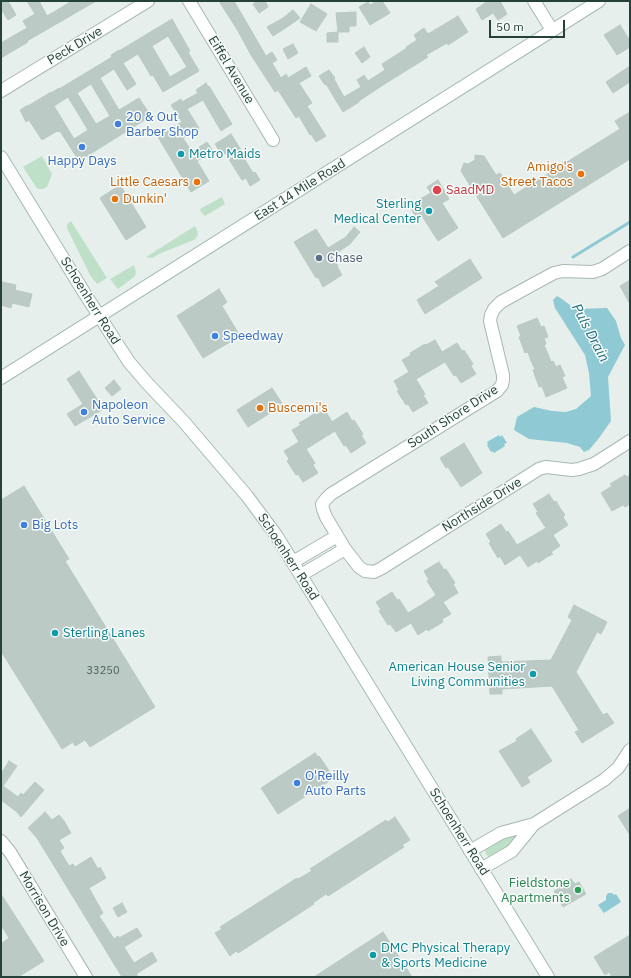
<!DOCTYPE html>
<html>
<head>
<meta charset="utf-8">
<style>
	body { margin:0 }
	#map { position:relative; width:631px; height:978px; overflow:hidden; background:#e6efeb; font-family:"IBM Plex Sans",sans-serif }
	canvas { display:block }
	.frame { position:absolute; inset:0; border:2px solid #24423a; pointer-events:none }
	.scale { position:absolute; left:489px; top:20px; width:76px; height:18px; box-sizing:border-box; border:2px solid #24423a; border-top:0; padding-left:5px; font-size:12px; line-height:14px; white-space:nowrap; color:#24423a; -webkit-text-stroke:3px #f7fbf9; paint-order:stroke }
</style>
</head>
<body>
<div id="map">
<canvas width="631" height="978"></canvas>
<div class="frame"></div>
<div class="scale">50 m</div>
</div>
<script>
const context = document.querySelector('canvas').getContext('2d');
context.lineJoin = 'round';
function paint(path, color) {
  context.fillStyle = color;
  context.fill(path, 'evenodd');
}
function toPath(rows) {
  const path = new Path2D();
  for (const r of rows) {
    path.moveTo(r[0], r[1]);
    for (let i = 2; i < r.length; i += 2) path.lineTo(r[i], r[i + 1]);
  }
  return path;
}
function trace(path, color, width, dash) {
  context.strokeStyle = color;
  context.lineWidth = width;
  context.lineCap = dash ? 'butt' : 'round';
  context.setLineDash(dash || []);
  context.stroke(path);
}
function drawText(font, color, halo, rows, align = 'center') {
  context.font = font + ' "IBM Plex Sans",sans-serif';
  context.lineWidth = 3;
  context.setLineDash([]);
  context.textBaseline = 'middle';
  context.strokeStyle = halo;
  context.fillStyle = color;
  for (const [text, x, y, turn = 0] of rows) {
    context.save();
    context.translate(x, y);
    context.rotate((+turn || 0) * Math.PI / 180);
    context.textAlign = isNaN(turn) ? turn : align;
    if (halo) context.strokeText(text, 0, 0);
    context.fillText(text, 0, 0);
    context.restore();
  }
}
paint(toPath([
	[42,156,52,174,47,187,43,189,38,189,36,187,23,167],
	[222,197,225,204,205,216,201,212,200,209],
	[71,221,107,278,97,284,90,275,67,228,67,224],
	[195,226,197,230,198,234,196,238,194,240,161,253,152,258,146,257],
	[134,265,136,272,135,276,118,289,110,279],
	[518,834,510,846,493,857,489,857,486,854,485,850,487,848,504,837]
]), '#bfe0c8');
paint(toPath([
	[557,296,562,299,575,309,607,308,616,321,621,338,625,345,608,377,611,421,599,438,589,450,586,451,584,452,580,447,567,443,529,439,514,430,517,417,534,407,552,411,566,412,576,409,591,396,589,373,585,355,555,308,553,300],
	[499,435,500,437,502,435,507,443,504,444,505,446,494,453,492,451,491,452,487,445,488,444,487,442],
	[608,893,612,893,614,895,616,894,621,902,604,913,598,905,606,900,606,896]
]), '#8ec9d4');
trace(toPath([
	[573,257,630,222]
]), '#8ec9d4', 3);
const building = toPath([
	[1,1,8,1,16,15,8,20,1,9,1,1],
	[27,1,39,1,47,16,72,1,96,1,27,41,28,42,1,58,1,43,27,28,23,21,35,14,27,1],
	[219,1,234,1,266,56,272,52,277,60,272,63,281,78,286,74,288,78,306,67,311,76,299,83,312,103,307,106,326,136,316,142,311,134,310,135,299,116,296,118,278,90,275,92,251,55,238,31,219,1],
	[258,1,265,1,268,7,259,13,253,4,258,1],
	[377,1,382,1,390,13,370,25,359,7,368,2,370,5,377,1],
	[488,1,500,1,507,14,498,20,493,13,482,20,476,9,488,1],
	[311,4,327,14,316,31,300,22,311,4],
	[293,10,300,18,290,25,273,36,267,27,283,18,293,10],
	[356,12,356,26,349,26,349,32,338,32,336,13,356,12],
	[458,16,468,32,448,45,447,43,426,55,428,57,383,85,359,101,359,102,343,112,326,84,325,85,319,76,329,70,335,78,334,79,344,97,361,87,357,80,364,75,368,81,385,70,382,64,407,48,406,47,417,40,414,35,424,28,428,34,458,16],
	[172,19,190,51,188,52,199,71,163,92,153,75,151,76,138,54,123,63,136,84,127,90,114,69,100,78,119,110,139,98,151,116,79,161,60,131,58,132,57,131,42,140,29,120,26,122,20,110,28,105,28,106,51,92,51,93,59,88,59,89,89,71,112,57,111,55,119,50,119,51,172,19],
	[168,36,187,67,170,77,152,46,168,36],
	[91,84,110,116,96,124,77,93,91,84],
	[68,97,88,130,74,139,54,106,68,97],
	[620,25,630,41,630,47,617,55,604,35,620,25],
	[338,32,338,42,327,42,327,33,338,32],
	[293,44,298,53,288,59,283,49,293,44],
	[364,47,370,57,362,63,355,53,364,47],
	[630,66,630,82,613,93,606,82,630,66],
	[206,83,208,87,209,86,232,124,221,131,203,100,187,109,199,128,183,138,192,152,207,142,213,151,197,161,209,181,191,192,158,137,182,122,171,105,181,99,182,102,198,93,196,90,206,83],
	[630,112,630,159,503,238,461,171,464,163,468,164,475,160,475,155,484,156,496,175,500,173,514,195,620,129,615,121,630,112],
	[231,134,241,150,239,150,253,173,255,172,260,180,250,186,246,178,242,180,225,153,222,155,215,144,231,134],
	[438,180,449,199,442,203,458,228,438,241,422,216,417,219,409,205,431,193,427,187,438,180],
	[117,187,122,188,146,227,126,240,100,198,117,187],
	[354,227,360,232,350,244,332,256,338,266,337,266,342,275,323,287,318,277,316,278,294,242,316,229,328,248,346,237,354,227],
	[470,259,482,278,425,314,417,300,439,286,435,282,470,259],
	[630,280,630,304,620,286,630,280],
	[2,282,16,285,15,290,32,294,29,307,12,303,11,308,1,305,1,283,2,283,2,282],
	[219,289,227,302,222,306,240,336,203,358,177,316,219,289],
	[537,318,541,327,544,326,548,337,544,338,546,344,544,345,548,354,551,362,553,361,556,367,560,365,565,376,562,377,567,388,546,397,542,386,539,387,533,370,535,369,531,361,528,352,525,353,519,337,521,336,517,326,537,318],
	[435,340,442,352,457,343,462,351,464,350,473,364,471,366,476,374,461,383,456,375,454,376,445,362,416,379,425,394,423,395,428,403,413,412,408,404,406,405,397,391,399,390,394,381,409,372,402,360,411,355,410,353,425,344,426,345,435,340],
	[79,371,102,407,101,408,102,410,75,426,67,414,83,404,67,379,79,371],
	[114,380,121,389,112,396,105,388,114,380],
	[272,388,283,405,248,427,237,410,272,388],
	[325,410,332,422,347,412,352,421,354,420,363,434,361,435,366,443,351,453,346,445,344,446,335,431,306,449,315,463,313,465,318,473,303,482,298,474,296,475,287,461,289,459,284,451,299,442,292,430,301,425,299,423,308,418,315,413,316,415,325,410],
	[464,443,482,473,461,487,448,467,446,468,440,458,464,443],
	[625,475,627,477,630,475,630,504,625,507,623,505,612,511,601,493,612,486,610,484,625,475],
	[24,486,69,559,65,561,155,707,90,747,85,740,75,746,73,742,62,749,1,651,1,500,24,486],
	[549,494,554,502,556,501,560,508,565,515,563,517,568,525,553,535,560,546,551,552,553,554,547,557,538,563,537,561,528,567,520,555,505,565,500,556,498,558,493,550,489,543,491,542,486,534,501,524,506,532,508,531,517,545,546,528,536,513,538,512,533,504,549,494],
	[439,562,444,570,446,569,451,577,455,583,453,584,458,593,443,602,451,614,442,619,443,622,428,631,427,629,418,635,411,623,396,632,390,624,388,625,379,611,381,610,376,602,392,592,397,600,399,599,408,613,423,604,436,595,427,581,429,580,424,571,439,562],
	[574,605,607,622,601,634,597,632,576,672,603,715,607,713,614,723,582,743,575,732,579,730,552,686,502,689,502,694,490,694,488,657,501,656,501,662,551,660,572,620,568,617,574,605],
	[531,729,552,761,527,777,530,782,522,787,499,751,517,741,516,739,531,729],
	[315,753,318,757,319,756,334,778,278,814,261,788,315,753],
	[9,761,17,766,3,786,18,797,21,793,23,795,35,782,44,790,21,817,17,812,1,800,1,774,9,761],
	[630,808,630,835,618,816,630,808],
	[45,812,52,820,59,815,64,821,71,833,59,840,64,848,60,851,69,866,73,864,75,867,91,857,98,869,100,867,106,878,89,888,103,913,99,916,114,939,118,936,119,938,137,928,142,936,124,947,134,963,152,952,157,961,136,974,138,977,122,977,111,959,37,838,28,828,45,812],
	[395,817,410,840,402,845,404,847,328,896,326,894,313,903,314,904,246,948,238,953,236,951,230,956,215,933,222,929,220,927,297,878,298,879,312,871,310,869,386,820,388,822,395,817],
	[571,879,575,884,579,882,586,894,563,907,554,891,558,889,557,887,571,879],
	[1,894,44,961,18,977,1,977,1,944,9,938,1,925,1,894],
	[122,903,127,912,118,917,113,908,122,903],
	[383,932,412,977,314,977,383,932],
	[630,935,630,977,612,977,609,972,605,975,594,957,630,935]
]);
paint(building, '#bbcac4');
trace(building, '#b8c9c2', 1);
const minor = toPath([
	[189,1,273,140],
	[534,1,552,30],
	[1,91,148,1],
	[630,251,602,269,593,272,563,271,554,273,530,286,501,302,494,309,491,315,490,321,503,375,503,380,502,385,497,391,331,494,326,499,322,504,323,509,326,517,345,549,359,567,365,571,374,572,382,568,539,469,546,467,572,470,579,469,594,464,630,441],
	[293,562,337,536],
	[301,575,345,549],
	[534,824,604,780,618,768,630,750],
	[1,841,10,852,86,977],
	[470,851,501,833,534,824,512,851,481,869]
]);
const secondary = toPath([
	[1,157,85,294,129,362,147,383,184,422,247,496,276,535,548,977],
	[1,378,599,1]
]);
trace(minor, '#a8b8b2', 14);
trace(secondary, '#a4bbb3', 14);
trace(minor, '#fff', 12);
trace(secondary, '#fff', 12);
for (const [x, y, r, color] of [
	[118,124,4,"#3f7fe0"],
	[82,147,4,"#3f7fe0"],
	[181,154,4,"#0f9aa8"],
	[581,174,4,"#e8710a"],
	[197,182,4,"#e8710a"],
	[437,190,5,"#e0444e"],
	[115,199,4,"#e8710a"],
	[429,211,4,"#0f9aa8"],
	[319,258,4,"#5c6f8a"],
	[215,336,4,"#3f7fe0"],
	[260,408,4,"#e8710a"],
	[84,412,4,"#3f7fe0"],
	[24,525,4,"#3f7fe0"],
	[55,633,4,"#0f9aa8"],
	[533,674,4,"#0f9aa8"],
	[297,783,4,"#3f7fe0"],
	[578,890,4,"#2e9e5b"],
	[373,955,4,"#0f9aa8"]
]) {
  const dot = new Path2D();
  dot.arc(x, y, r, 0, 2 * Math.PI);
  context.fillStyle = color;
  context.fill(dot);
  trace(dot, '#f7fbf9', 1.5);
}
drawText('11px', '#4a645c', null, [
	["33250",103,671]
]);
drawText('13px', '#24423a', '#f7fbf9', [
	["Peck Drive",75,46,-31],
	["Eiffel Avenue",231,70,59],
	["East 14 Mile Road",300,190,-32],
	["Schoenherr Road",90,301,58],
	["South Shore Drive",453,417,-33],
	["Northside Drive",482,505,-32],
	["Schoenherr Road",288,557,57],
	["Schoenherr Road",459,832,58],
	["Morrison Drive",44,909,59]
]);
drawText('13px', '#366cbe', '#f7fbf9', [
	["20 & Out",126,117],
	["Barber Shop",126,132],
	["Happy Days",82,161,"center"],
	["Speedway",223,336],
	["Napoleon",92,405],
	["Auto Service",92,420],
	["Big Lots",32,525],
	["O'Reilly",305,776],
	["Auto Parts",305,791]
], 'left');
drawText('13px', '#0d838f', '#f7fbf9', [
	["Metro Maids",189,154],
	["Sterling",421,204,"right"],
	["Medical Center",421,219,"right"],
	["Sterling Lanes",63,633],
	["American House Senior",525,667,"right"],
	["Living Communities",525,682,"right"],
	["DMC Physical Therapy",381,948],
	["& Sports Medicine",381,963]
], 'left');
drawText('13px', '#c56008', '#f7fbf9', [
	["Amigo's",573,167],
	["Street Tacos",573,182],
	["Little Caesars",189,182],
	["Dunkin'",123,199,"left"],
	["Buscemi's",268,408,"left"]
], 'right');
drawText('13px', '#be3a42', '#f7fbf9', [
	["SaadMD",446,190]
], 'left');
drawText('13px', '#4e5e75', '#f7fbf9', [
	["Chase",327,258]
], 'left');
drawText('13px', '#27864d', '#f7fbf9', [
	["Fieldstone",570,883],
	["Apartments",570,898]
], 'right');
drawText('italic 14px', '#1c6f80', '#f7fbf9', [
	["Puls Drain",590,333,62]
]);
</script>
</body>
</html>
